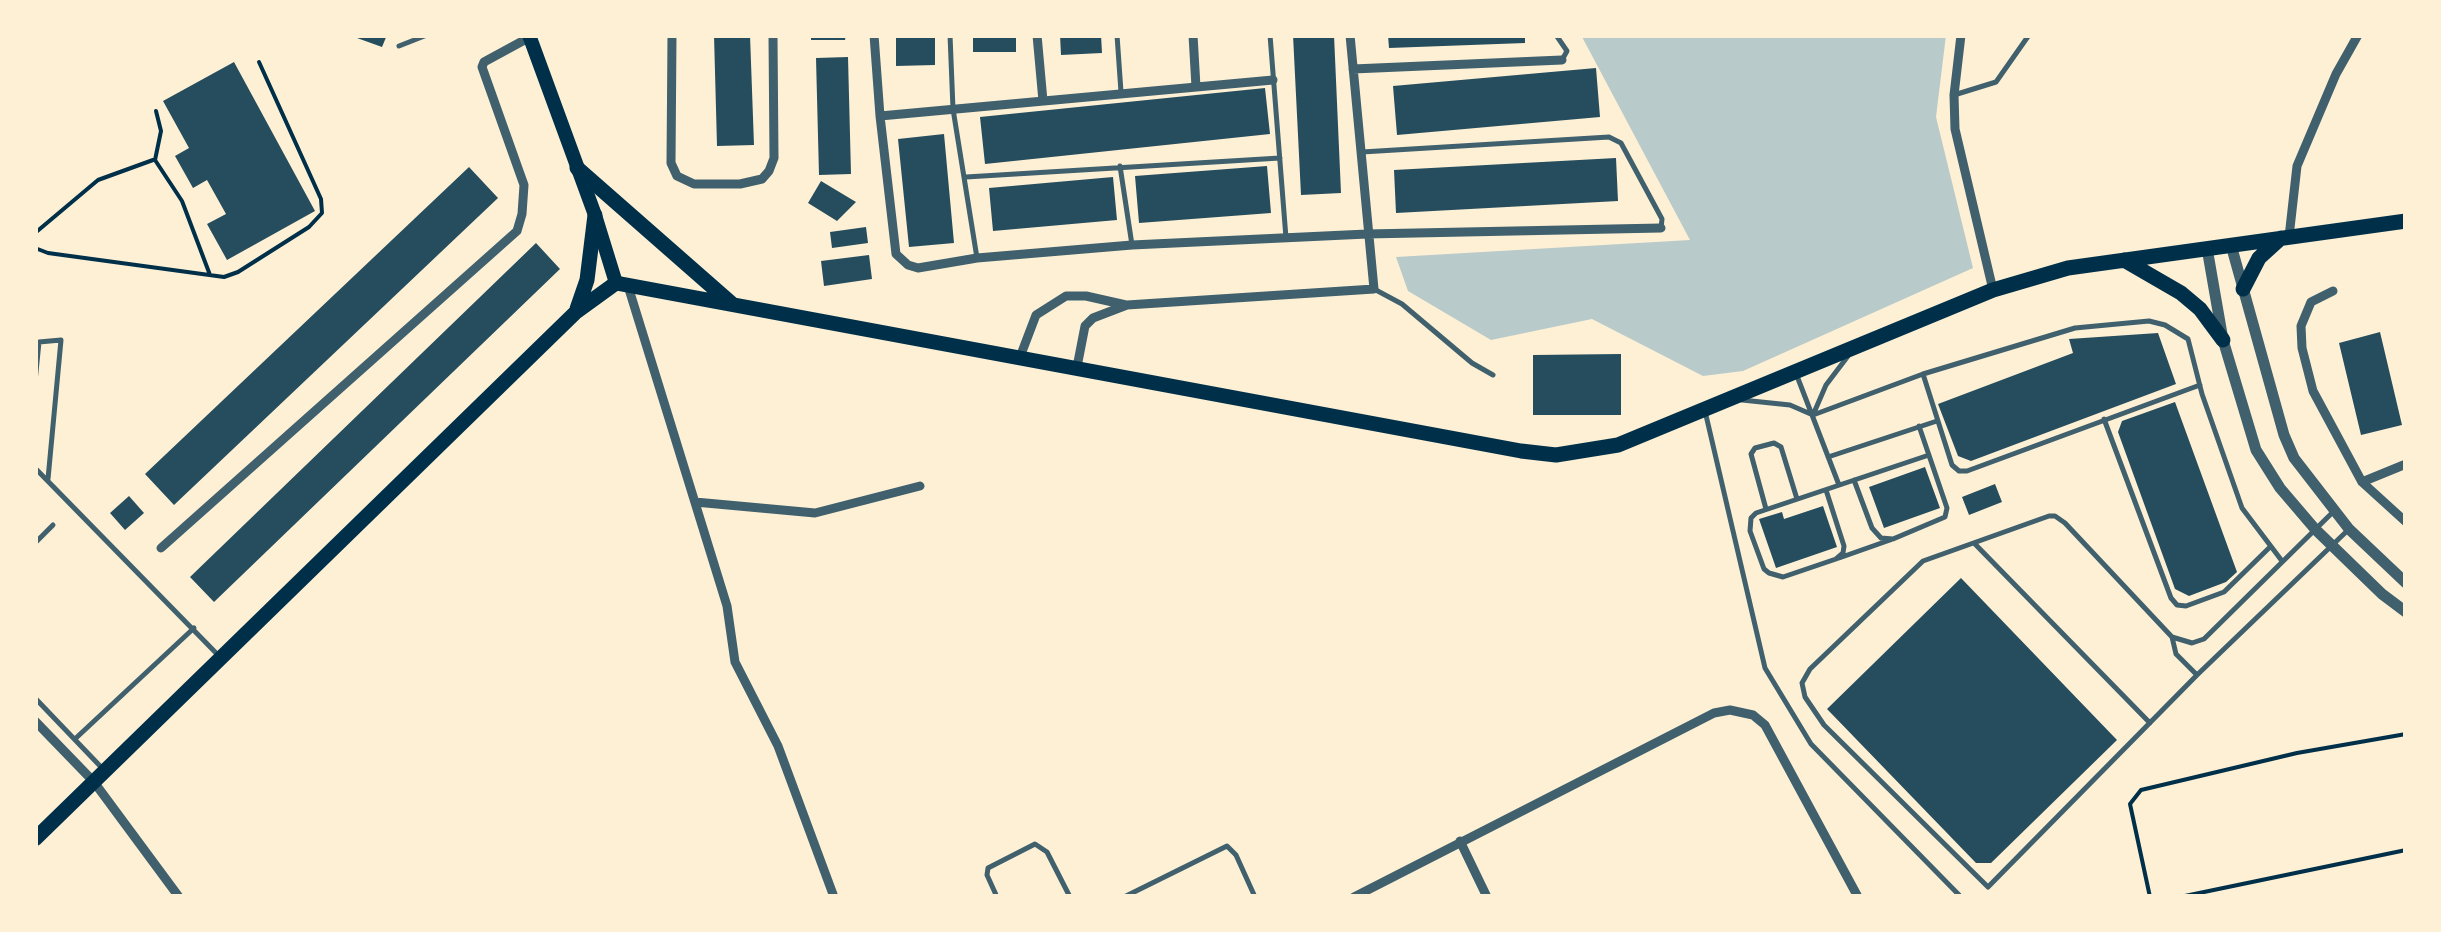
<!DOCTYPE html>
<html>
<head>
<meta charset="utf-8">
<style>
	body { margin:0 }
	#map { position:relative; width:2441px; height:932px; overflow:hidden; background:#fdf0d5; font-family:"Roboto Serif",serif }
	canvas { display:block }
	.frame { position:absolute; inset:0; border:38px solid #fdf0d5; pointer-events:none }
</style>
</head>
<body>
<div id="map">
<canvas width="2441" height="932"></canvas>
<div class="frame"></div>
</div>
<script>
const context = document.querySelector('canvas').getContext('2d');
context.lineJoin = 'round';
function paint(path, color) {
  context.fillStyle = color;
  context.fill(path, 'evenodd');
}
function toPath(rows) {
  const path = new Path2D();
  for (const r of rows) {
    path.moveTo(r[0], r[1]);
    for (let i = 2; i < r.length; i += 2) path.lineTo(r[i], r[i + 1]);
  }
  return path;
}
function trace(path, color, width, dash) {
  context.strokeStyle = color;
  context.lineWidth = width;
  context.lineCap = dash ? 'butt' : 'round';
  context.setLineDash(dash || []);
  context.stroke(path);
}
paint(toPath([
	[1581,35,1946,35,1936,117,1973,268,1743,371,1703,376,1592,319,1491,340,1408,291,1396,257,1690,240]
]), '#b9caca');
paint(toPath([
	[358,35,387,35,382,47,357,38],
	[714,35,750,35,754,145,717,146],
	[811,35,846,35,845,40,811,40],
	[896,35,935,35,935,65,896,66],
	[973,35,1016,35,1016,52,973,52],
	[1060,35,1101,35,1102,53,1061,55],
	[1293,35,1334,35,1341,193,1301,195],
	[1388,35,1525,35,1525,43,1389,48],
	[848,57,851,174,819,175,816,58],
	[234,62,315,211,227,260,207,224,226,214,207,180,193,188,175,156,189,148,163,101],
	[1596,68,1600,117,1397,135,1393,86],
	[1265,88,1270,134,985,164,980,117],
	[944,134,954,243,909,247,898,139],
	[1616,158,1618,201,1396,213,1394,170],
	[1267,166,1271,213,1139,223,1135,176],
	[469,167,498,198,174,505,145,474],
	[1113,177,1117,220,993,231,989,188],
	[821,181,856,202,837,221,808,203],
	[866,227,868,243,832,248,830,232],
	[536,243,560,269,214,602,190,577],
	[869,255,872,279,824,286,821,261],
	[2380,332,2402,425,2361,435,2339,343],
	[2158,333,2176,384,1971,461,1958,456,1938,404,2073,353,2069,339],
	[1621,354,1621,415,1533,415,1533,355],
	[2175,402,2237,572,2226,582,2189,596,2175,589,2118,432,2122,421],
	[1925,467,1940,508,1884,528,1869,487],
	[1995,484,2002,502,1969,515,1962,497],
	[129,496,144,513,125,530,110,513],
	[1823,506,1837,547,1776,568,1759,519,1782,512,1784,519],
	[1961,578,2117,740,1991,863,1976,863,1827,709]
]), '#264d5e');
trace(toPath([
	[156,111,161,131,155,160,182,201,210,275],
	[35,233,98,180,153,160],
	[35,248,48,253,224,277,238,272,309,227,322,213,321,199,259,62],
	[2150,897,2130,804,2141,790,2297,753,2406,734],
	[2180,897,2406,850]
]), '#003049', 4);
trace(toPath([
	[950,35,953,109,977,258],
	[1117,35,1121,92],
	[1270,35,1286,238],
	[1556,35,1567,51,1562,60],
	[399,46,427,35],
	[1954,95,1996,82,2029,35],
	[1362,152,1609,137,1621,143,1662,219,1661,228],
	[1120,166,1132,245],
	[966,177,1280,158],
	[1374,289,1402,304,1472,363,1493,375],
	[1923,374,1952,465,1959,471,1967,471,2200,385],
	[1797,376,1839,485],
	[35,382,39,342,61,340,48,479],
	[1742,400,1790,405,1813,415,1923,374,2075,328,2149,321,2165,325,2188,339,2202,394,2242,508,2282,561],
	[1705,411,1765,668,1811,744,1961,897],
	[1813,415,1826,385,1848,356],
	[2104,419,2171,598,2177,605,2186,606,2224,592,2270,547],
	[1828,457,1937,421],
	[35,468,218,655],
	[1854,480,1872,528,1881,538,1893,539,1945,517,1947,508,1919,426],
	[1826,490,1844,546,1843,553,1836,559,1783,577,1769,573,1764,569,1750,531,1751,518,1756,513,1929,455],
	[1766,509,1751,454,1755,448,1774,443,1781,447,1797,499],
	[2334,511,2204,639,2192,643,2172,637,2065,523,2055,516,2049,516,1923,561,1810,669,1802,683,1805,697,1824,725,1988,887,2197,675,2347,531],
	[35,543,53,525],
	[1974,543,2150,723],
	[1839,558,1890,540],
	[2172,637,2176,654,2197,675],
	[35,698,102,768],
	[76,738,194,628],
	[997,897,987,875,988,868,1035,844,1047,852,1070,897],
	[1124,897,1227,846,1236,855,1255,897]
]), '#3f606c', 5);
trace(toPath([
	[672,35,671,163,677,176,694,184,740,184,762,179,769,171,774,158,773,35],
	[874,35,880,116,896,254,908,265,918,268,977,258,1132,245,1367,234,1661,228],
	[1037,35,1043,101],
	[1193,35,1196,87],
	[1961,35,1954,95,1955,129,1993,290],
	[1353,69,1562,60],
	[880,116,1273,80],
	[2289,237,2297,166,2336,74,2358,35],
	[628,286,727,606,735,662,778,746,834,897],
	[2333,291,2311,302,2301,326,2302,348,2313,391,2362,482,2406,522],
	[1020,357,1036,315,1066,296,1086,296,1126,305],
	[1077,367,1085,326,1093,318,1127,305,1374,289,1350,35],
	[2362,482,2406,464],
	[695,502,815,513,920,486],
	[161,548,517,231,522,214,524,185,482,67,484,62,530,37],
	[35,721,94,782,179,897],
	[1460,841,1487,897],
	[1354,897,1714,713,1730,710,1753,715,1765,725,1858,897]
]), '#3f606c', 9);
trace(toPath([
	[2231,245,2284,435,2294,458,2349,529,2406,583],
	[2207,248,2223,340,2256,450,2280,488,2315,529,2382,594,2406,612]
]), '#3f606c', 11);
trace(toPath([
	[529,35,595,215,616,283]
]), '#003049', 14);
trace(toPath([
	[577,168,732,304],
	[2124,260,2181,293,2200,309,2223,340],
	[2243,289,2259,258,2281,238],
	[577,309,587,280,595,215],
	[35,839,576,312,616,283,1521,451,1556,455,1618,445,1993,290,2068,268,2406,221]
]), '#003049', 15);
</script>
</body>
</html>
